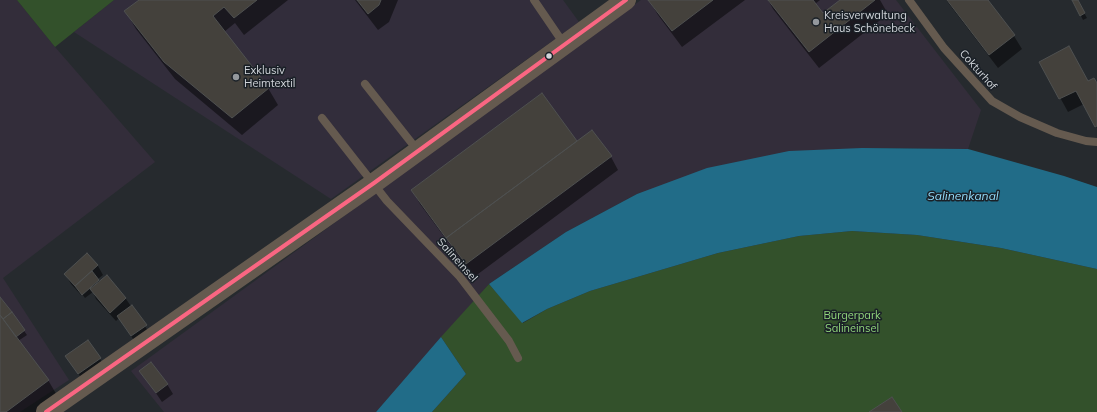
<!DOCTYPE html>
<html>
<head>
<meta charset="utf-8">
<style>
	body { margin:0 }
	canvas { display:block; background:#262a2e }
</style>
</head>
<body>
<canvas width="1097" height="412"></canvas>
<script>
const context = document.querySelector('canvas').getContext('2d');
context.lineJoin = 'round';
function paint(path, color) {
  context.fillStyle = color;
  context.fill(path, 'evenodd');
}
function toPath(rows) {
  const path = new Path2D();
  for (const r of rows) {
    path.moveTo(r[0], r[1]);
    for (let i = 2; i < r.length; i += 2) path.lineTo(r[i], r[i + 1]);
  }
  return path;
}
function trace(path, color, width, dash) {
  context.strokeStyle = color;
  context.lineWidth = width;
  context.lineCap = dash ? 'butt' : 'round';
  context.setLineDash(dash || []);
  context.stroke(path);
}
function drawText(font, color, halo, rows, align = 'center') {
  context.font = font + ' Mulish,sans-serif';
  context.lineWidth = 3;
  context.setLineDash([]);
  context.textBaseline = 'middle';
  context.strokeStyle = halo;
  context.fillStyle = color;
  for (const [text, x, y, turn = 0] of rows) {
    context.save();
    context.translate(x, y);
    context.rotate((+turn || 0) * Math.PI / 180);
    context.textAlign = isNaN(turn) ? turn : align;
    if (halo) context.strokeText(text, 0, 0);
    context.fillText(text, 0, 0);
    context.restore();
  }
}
paint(toPath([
	[114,0,563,0,579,22,331,199,74,32]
]), '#322d3b');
paint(toPath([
	[0,0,17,0,55,47,155,162,3,278,69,380,20,412,0,412],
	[641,0,896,0,981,110,968,149,862,148,637,194,566,232,489,284,376,412,164,412,131,371]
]), '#332d3a');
paint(toPath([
	[17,0,114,0,55,47],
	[852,231,917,235,1001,248,1097,269,1097,412,432,412,466,374,441,337,489,284,523,323,547,309,590,291,718,253,799,236]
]), '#33512b');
paint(toPath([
	[862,148,968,149,1064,176,1097,187,1097,269,1001,248,917,235,852,231,799,236,718,253,590,291,547,309,522,323,489,284,566,232,637,194,707,168,789,151],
	[441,337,466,374,432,412,376,412]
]), '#216c88');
paint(toPath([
	[140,0,288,0,244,35,235,23,224,32,268,88,278,105,242,135,175,79,136,29,126,12],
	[355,0,398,0,389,22,378,30],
	[649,0,745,0,682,47,658,15],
	[768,0,820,0,815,4,823,15,842,0,880,0,888,14,819,68,773,9],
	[946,0,987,0,1014,36,1022,49,998,68],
	[1073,0,1077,0,1087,18,1083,20],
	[1041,63,1088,82,1097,85,1097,128,1084,104,1068,112],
	[541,94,577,143,611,157,618,170,474,277,420,204,412,190],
	[87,254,98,266,103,275,98,279,100,282,106,276,126,299,151,335,137,345,119,318,116,321,96,299,93,292,85,298,82,294,81,295,71,284,65,274],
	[0,298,27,335,18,341,48,380,58,397,38,412,0,412],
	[88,341,106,368,85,383,72,365],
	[141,371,167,384,173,394,162,402]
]), '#0007');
const building = toPath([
	[139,0,257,0,234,18,224,7,213,16,269,88,232,118,164,62,124,11,139,0],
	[357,0,381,0,379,5,368,14,357,0],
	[648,0,713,0,672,31,648,0],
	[768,0,813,0,823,13,840,0,875,0,809,52,768,0],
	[947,0,988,0,1015,35,989,55,947,0],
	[1072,0,1078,0,1085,13,1080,16,1072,0],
	[1069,46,1088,81,1094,78,1097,83,1097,126,1095,127,1076,91,1059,99,1039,62,1069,46],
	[542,93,577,141,446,238,411,190,542,93],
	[592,130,612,156,466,264,446,238,592,130],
	[87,253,98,265,75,286,64,274,87,253],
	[92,271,99,280,82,295,75,286,92,271],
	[107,275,126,298,110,313,90,289,107,275],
	[0,297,12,312,3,319,0,315,0,297],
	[132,305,147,325,131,336,117,316,132,305],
	[12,312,25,330,16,337,3,319,12,312],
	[0,315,49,380,6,412,0,412,0,315],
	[88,340,101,358,78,374,65,356,88,340],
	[151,362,168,384,156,393,139,371,151,362],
	[892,397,902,412,869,412,892,397]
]);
paint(building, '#44413c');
trace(building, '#4e5050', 1);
trace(toPath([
	[534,0,564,44],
	[909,0,944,48,992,101,1020,117,1057,133,1086,141,1097,142],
	[365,84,418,151],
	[322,118,387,201,460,277,509,341,518,358]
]), '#655a4f', 8);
trace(toPath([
	[46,412,374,183,626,0]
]), '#655a4f', 20);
trace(toPath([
	[46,412,374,183,626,0]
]), '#fa6682', 4);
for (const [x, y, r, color] of [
	[816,22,4,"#94989d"],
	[549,56,3.5,"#d0d4d9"],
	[236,77,4,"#94989d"]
]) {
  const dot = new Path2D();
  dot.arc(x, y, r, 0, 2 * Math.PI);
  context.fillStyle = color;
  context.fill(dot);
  trace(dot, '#1a2027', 1.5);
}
drawText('11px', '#d0d4d9', '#1a2027', [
	["Kreisverwaltung",824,16],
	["Haus Schönebeck",824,29],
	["Exklusiv",244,71],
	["Heimtextil",244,84]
], 'left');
drawText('11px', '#d0d4d9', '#1a2027', [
	["Cokturhof",978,70,48],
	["Salineinsel",457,260,48]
]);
drawText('11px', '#91d67b', '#1a2027', [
	["Bürgerpark",852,316],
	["Salineinsel",852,329]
]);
drawText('italic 12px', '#92dbfa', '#1a2027', [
	["Salinenkanal",963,196]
]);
</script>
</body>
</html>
